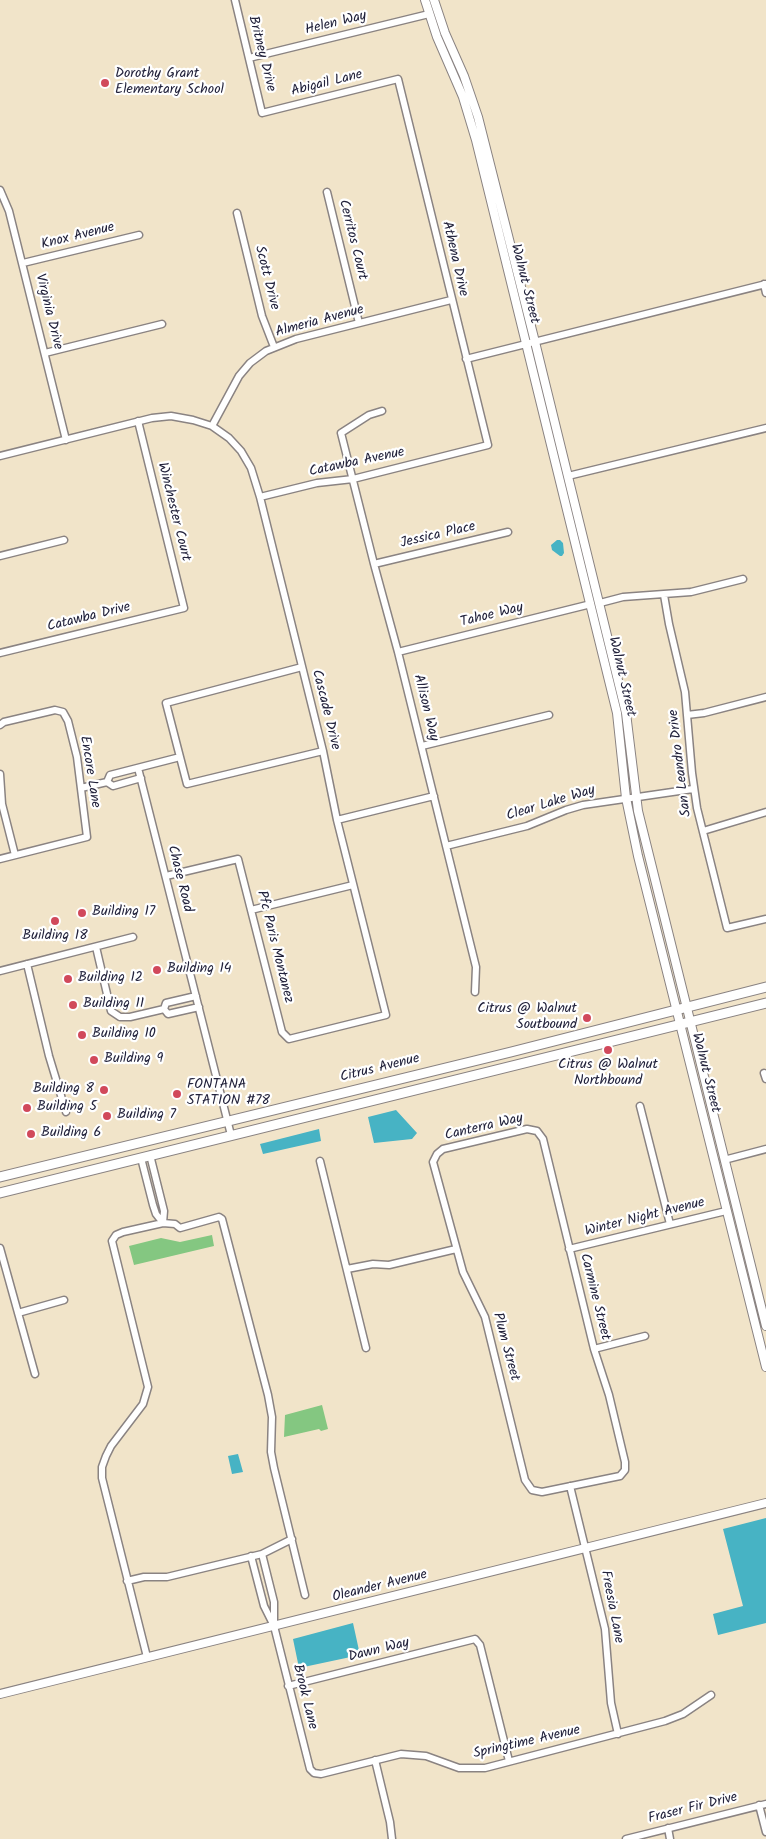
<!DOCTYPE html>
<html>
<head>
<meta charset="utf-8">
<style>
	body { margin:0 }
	canvas { display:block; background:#f1e4c9 }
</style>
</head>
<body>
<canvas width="766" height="1839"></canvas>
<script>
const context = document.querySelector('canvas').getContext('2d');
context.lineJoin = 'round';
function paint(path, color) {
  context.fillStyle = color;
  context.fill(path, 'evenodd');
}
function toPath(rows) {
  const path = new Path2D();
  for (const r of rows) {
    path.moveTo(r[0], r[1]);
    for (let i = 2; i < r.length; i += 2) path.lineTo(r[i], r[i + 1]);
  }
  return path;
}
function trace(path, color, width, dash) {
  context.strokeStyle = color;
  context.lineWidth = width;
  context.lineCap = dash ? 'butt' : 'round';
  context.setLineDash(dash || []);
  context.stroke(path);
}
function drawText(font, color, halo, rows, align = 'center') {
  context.font = font + ' Kalam,sans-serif';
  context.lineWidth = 4.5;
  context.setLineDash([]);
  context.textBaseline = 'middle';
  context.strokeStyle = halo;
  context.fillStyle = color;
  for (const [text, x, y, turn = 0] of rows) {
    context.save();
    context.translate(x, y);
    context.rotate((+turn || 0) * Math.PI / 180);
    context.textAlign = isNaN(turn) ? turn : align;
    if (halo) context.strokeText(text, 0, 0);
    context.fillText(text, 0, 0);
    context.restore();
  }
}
paint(toPath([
	[212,1235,214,1246,134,1265,129,1246,161,1238,180,1242],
	[322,1405,328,1429,321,1431,319,1429,284,1437,285,1415]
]), '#84c781');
paint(toPath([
	[557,540,560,540,563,543,564,553,562,556,560,556,552,550,551,545],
	[396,1110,417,1133,412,1139,374,1143,368,1117],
	[319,1129,321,1141,263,1154,260,1144],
	[238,1454,243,1472,232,1474,228,1456],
	[766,1518,766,1623,718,1635,713,1614,743,1606,723,1529],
	[353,1623,360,1655,299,1668,293,1639]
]), '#47b3c4');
const minor = toPath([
	[235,0,262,113,398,79,488,445,353,479,317,483,260,497],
	[249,58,429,14],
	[0,190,9,211,66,440],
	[327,192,359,323],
	[237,213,262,316,274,347],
	[23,263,139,235],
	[764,284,766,293],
	[45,353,162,324],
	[466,359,766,284],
	[382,411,369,415,341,433,374,564,398,652,476,967,475,992],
	[212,426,239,376,250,363,266,351,296,339,451,300],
	[0,456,152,418,171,416,193,420,212,426,229,438,241,451,251,468,260,497,323,751,337,820,386,1015,289,1039,282,1032,238,859,166,876],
	[568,476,766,428],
	[0,556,64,540],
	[374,564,508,532],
	[664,595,669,624,685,692,692,773,697,808,727,928,766,919],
	[600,603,623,597,691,592,743,579],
	[398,652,591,604],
	[0,653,184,608,138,421],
	[302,667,166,703,187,784,323,751],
	[687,715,704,713,766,697],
	[0,725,4,722,55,710,63,712,68,721,77,757,87,837,0,859],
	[422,746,549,715],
	[138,768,231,1135],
	[0,774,2,804,15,855],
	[107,782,110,775,180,757],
	[81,788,107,782,113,786,141,778],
	[337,820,434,796],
	[703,831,766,812],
	[446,846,527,826,566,810,583,805,693,789],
	[251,910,353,885],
	[96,947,111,1011,120,1017,130,1017,164,1009],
	[27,964,49,1056,66,1112],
	[0,971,133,937],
	[164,1009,166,1003,196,996],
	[164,1009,168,1014,199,1007],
	[764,1073,766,1079],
	[640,1106,670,1224],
	[527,1129,537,1131,543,1139,594,1349,609,1395,625,1462,625,1470,620,1476,542,1492,532,1490,525,1480,485,1317,463,1272,433,1162,437,1154,443,1149,527,1129],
	[150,1155,164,1211,163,1223],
	[141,1158,153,1205,156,1214,163,1223],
	[724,1160,766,1149],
	[320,1161,366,1348],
	[0,1248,35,1374],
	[569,1249,726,1211],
	[347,1269,373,1264,389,1265,456,1249],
	[18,1313,64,1300],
	[594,1349,645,1336],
	[570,1486,605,1629,611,1703,618,1734],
	[262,1554,274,1602,274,1625],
	[251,1556,264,1606,274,1626,310,1769,314,1773,321,1774,401,1754,426,1756,459,1768,485,1768,665,1721,683,1714,711,1695],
	[127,1581,144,1577,167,1577,262,1554,292,1539],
	[147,1657,102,1478,102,1467,106,1456,111,1446,143,1404,148,1387,112,1241,116,1235,123,1232,163,1223,175,1224,180,1228,219,1217,222,1219,268,1395,272,1417,271,1452,274,1468,305,1595],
	[288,1686,475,1639,480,1645,509,1761],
	[375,1760,390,1822,392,1839],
	[759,1805,766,1832],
	[668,1828,670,1839],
	[626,1839,766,1804]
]);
const tertiary = toPath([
	[425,0,437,37,463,97,476,140,617,713,626,798,638,856,766,1367],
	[434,0,445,33,464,76,478,117,535,342,626,713,638,811,766,1326],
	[0,1694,766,1503]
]);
const secondary = toPath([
	[0,1177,511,1052,766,987],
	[0,1193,766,1003]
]);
trace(minor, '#8a8382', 9);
trace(tertiary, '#8a8382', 10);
trace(secondary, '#8a8382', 11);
trace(minor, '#fff', 6);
trace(tertiary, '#fff', 8);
trace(secondary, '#fff', 9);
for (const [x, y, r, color] of [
	[105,83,5,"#d1495b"],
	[82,913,5,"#d1495b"],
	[55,921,5,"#d1495b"],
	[157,970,5,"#d1495b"],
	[68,979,5,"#d1495b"],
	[73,1005,5,"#d1495b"],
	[587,1018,5,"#d1495b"],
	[82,1035,5,"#d1495b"],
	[608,1050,5,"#d1495b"],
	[94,1060,5,"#d1495b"],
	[104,1090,5,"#d1495b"],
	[177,1094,5,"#d1495b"],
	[27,1108,5,"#d1495b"],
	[107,1116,5,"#d1495b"],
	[31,1134,5,"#d1495b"]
]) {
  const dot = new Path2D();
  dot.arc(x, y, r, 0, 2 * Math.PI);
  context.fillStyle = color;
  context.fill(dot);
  trace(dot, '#fff', 2);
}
drawText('14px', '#22223b', '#fff', [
	["Helen Way",336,24,-14],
	["Britney Drive",261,54,76],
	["Abigail Lane",327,84,-14],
	["Knox Avenue",78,237,-14],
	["Cerritos Court",352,240,76],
	["Athena Drive",454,259,77],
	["Scott Drive",266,278,76],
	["Walnut Street",524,284,76],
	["Virginia Drive",48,312,76],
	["Almeria Avenue",320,322,-15],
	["Catawba Avenue",357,463,-12],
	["Winchester Court",173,512,76],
	["Jessica Place",438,536,-13],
	["Tahoe Way",492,616,-14],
	["Catawba Drive",89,618,-14],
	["Walnut Street",621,677,77],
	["Allison Way",425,708,76],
	["Cascade Drive",325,710,76],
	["San Leandro Drive",681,763,-97],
	["Encore Lane",89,772,81],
	["Clear Lake Way",551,804,-17],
	["Chase Road",179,879,76],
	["Pfc Paris Montanez",274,947,76],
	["Citrus Avenue",380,1069,-14],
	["Walnut Street",705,1073,76],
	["Canterra Way",484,1128,-13],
	["Winter Night Avenue",645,1218,-14],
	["Carmine Street",594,1297,76],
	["Plum Street",505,1347,75],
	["Oleander Avenue",380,1587,-14],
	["Freesia Lane",611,1607,79],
	["Dawn Way",379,1651,-14],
	["Brook Lane",304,1697,76],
	["Springtime Avenue",527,1743,-13],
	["Fraser Fir Drive",693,1809,-14]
]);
drawText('14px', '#22223b', '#fff', [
	["Dorothy Grant",115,75],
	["Elementary School",115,91],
	["Building 17",92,913],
	["Building 18",55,937,"center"],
	["Building 14",167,970],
	["Building 12",78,979],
	["Building 11",83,1005],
	["Citrus @ Walnut",577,1010,"right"],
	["Soutbound",577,1026,"right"],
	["Building 10",92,1035],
	["Building 9",104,1060],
	["Citrus @ Walnut",608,1066,"center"],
	["Northbound",608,1082,"center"],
	["FONTANA",187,1086],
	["STATION #78",187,1102],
	["Building 8",94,1090,"right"],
	["Building 5",37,1108],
	["Building 7",117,1116],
	["Building 6",41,1134]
], 'left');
</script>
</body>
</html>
